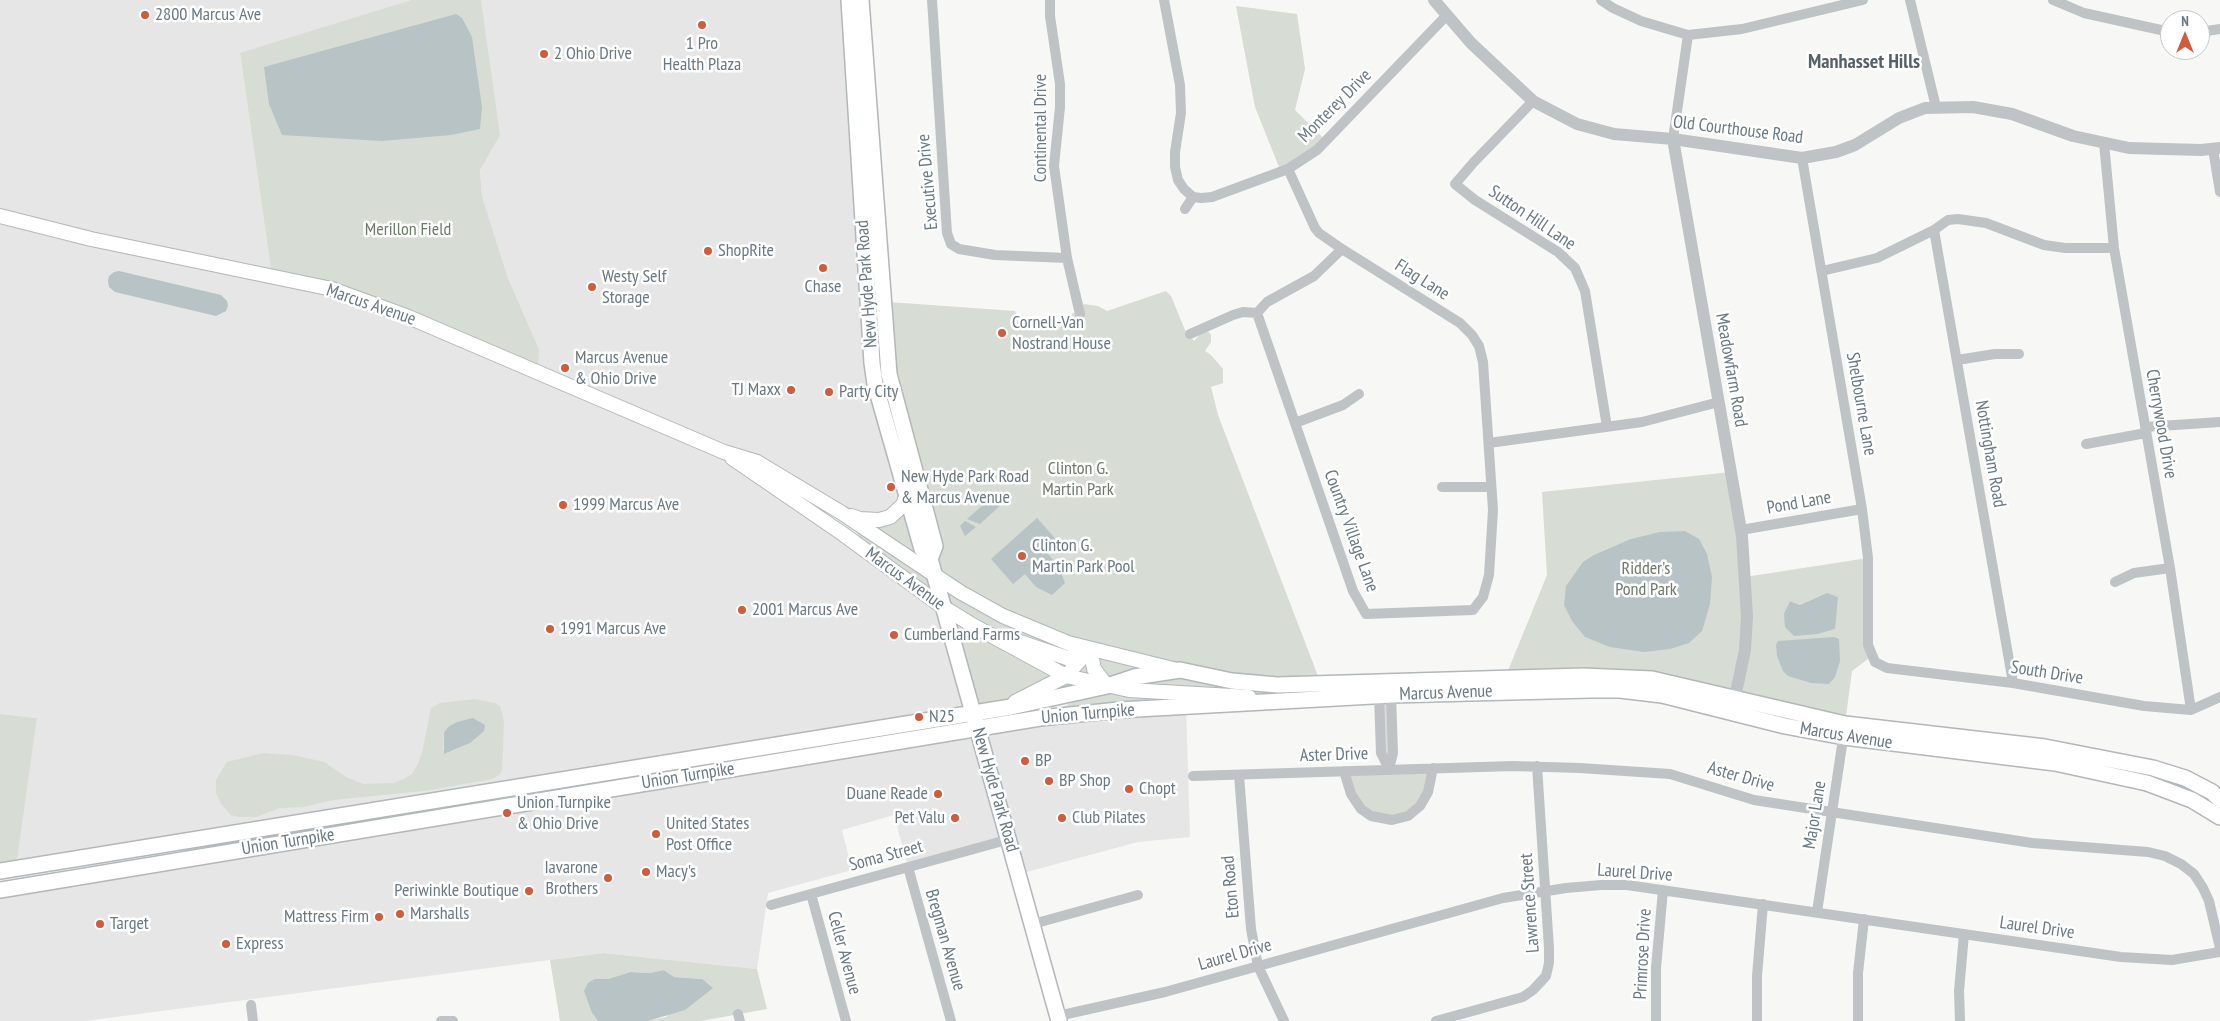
<!DOCTYPE html>
<html>
<head>
<meta charset="utf-8">
<style>
	body { margin:0 }
	#map { position:relative; width:2220px; height:1021px; overflow:hidden; background:#f7f7f5; font-family:"PT Sans Narrow",sans-serif }
	canvas { display:block }
	.north { position:absolute; left:2160px; top:10px; width:50px; height:50px; box-sizing:border-box; background:#fff; border:1px solid #c3c9cd; border-radius:50%; rotate:0deg; font-size:14px; font-weight:700; line-height:20px; text-align:center; color:#697882 }
	.north::after { content:''; display:block; margin:auto; width:18px; height:22px; background:#d15b3b; clip-path:polygon(50% 0,100% 100%,50% 72%,0 100%) }
</style>
</head>
<body>
<div id="map">
<canvas width="2220" height="1021"></canvas>
<div class="north">N</div>
</div>
<script>
const context = document.querySelector('canvas').getContext('2d');
context.lineJoin = 'round';
function paint(path, color) {
  context.fillStyle = color;
  context.fill(path, 'evenodd');
}
function toPath(rows) {
  const path = new Path2D();
  for (const r of rows) {
    path.moveTo(r[0], r[1]);
    for (let i = 2; i < r.length; i += 2) path.lineTo(r[i], r[i + 1]);
  }
  return path;
}
function trace(path, color, width, dash) {
  context.strokeStyle = color;
  context.lineWidth = width;
  context.lineCap = dash ? 'butt' : 'round';
  context.setLineDash(dash || []);
  context.stroke(path);
}
function drawText(font, color, halo, rows, align = 'center') {
  context.font = font + ' "PT Sans Narrow",sans-serif';
  context.lineWidth = 5;
  context.setLineDash([]);
  context.textBaseline = 'middle';
  context.strokeStyle = halo;
  context.fillStyle = color;
  for (const [text, x, y, turn = 0] of rows) {
    context.save();
    context.translate(x, y);
    context.rotate((+turn || 0) * Math.PI / 180);
    context.textAlign = isNaN(turn) ? turn : align;
    if (halo) context.strokeText(text, 0, 0);
    context.fillText(text, 0, 0);
    context.restore();
  }
}
paint(toPath([
	[0,0,411,0,240,54,272,277,539,349,508,278,482,196,480,170,499,135,481,0,855,0,874,301,880,371,888,409,908,477,897,512,860,519,726,452,943,607,973,713,16,869,37,718,0,714],
	[1186,707,1190,837,1138,842,1019,874,1009,839,908,867,894,815,842,830,852,870,768,893,757,969,603,953,85,1021,0,1021,0,890,977,728]
]), '#e5e6e5');
paint(toPath([
	[411,0,481,0,500,135,480,170,482,196,508,278,539,349,538,372,406,316,272,277,240,53],
	[1236,6,1297,14,1305,69,1295,110,1326,141,1281,172,1255,107],
	[1166,291,1171,296,1185,330,1194,341,1202,332,1209,332,1211,335,1211,342,1205,351,1211,355,1223,369,1223,383,1211,387,1218,415,1321,684,1265,697,1217,699,1040,718,1104,687,973,713,943,607,873,556,856,532,905,556,860,519,879,520,903,505,880,371,874,301,1015,311,1021,327,1061,327,1068,315,1074,313,1084,304,1098,306,1107,311],
	[1731,472,1745,577,1868,558,1872,656,1852,671,1845,724,1780,709,1505,678,1547,575,1542,492],
	[1827,593,1784,613,1790,601,1800,605],
	[1379,695,1391,695,1389,768,1433,768,1428,792,1401,819,1361,809,1344,771,1388,769,1381,753],
	[475,699,495,703,500,706,504,721,502,770,499,775,492,779,424,791,333,800,304,807,280,808,256,817,240,817,231,815,221,804,216,793,216,780,227,762,263,753,293,755,324,762,346,777,363,784,393,783,404,779,412,774,418,764,423,749,431,708,440,703],
	[444,733,470,743,445,754,443,749],
	[0,714,37,718,16,869,0,871],
	[603,953,757,969,767,1009,701,1021,648,1021,666,1017,702,979,674,977,664,970,650,973,630,972,608,979,595,979,592,1013,598,1021,560,1021,550,960]
]), '#d7dcd4');
paint(toPath([
	[456,14,462,18,472,37,482,107,480,129,451,135,382,141,282,135,269,104,264,67],
	[119,271,221,295,227,301,228,306,226,311,216,316,115,292,109,287,108,281,109,276,114,272],
	[999,491,1003,503,980,524,967,519],
	[1037,518,1060,544,1048,554,1059,567,1065,583,1052,595,1036,587,1025,574,1013,584,991,559],
	[965,521,976,527,965,536,960,526],
	[1685,531,1699,539,1707,554,1712,577,1710,604,1702,631,1689,643,1670,649,1644,652,1610,647,1585,637,1572,621,1564,605,1566,586,1583,562,1594,555,1631,539,1660,532],
	[1827,593,1838,597,1835,629,1817,634,1794,636,1785,627,1784,613,1790,601,1800,605],
	[1834,637,1839,639,1840,661,1835,677,1829,684,1811,683,1788,676,1783,671,1777,656,1776,645,1778,641],
	[473,718,485,725,484,731,470,743,444,754,444,733,448,727,457,722],
	[664,970,674,977,702,979,713,988,685,1010,648,1021,598,1021,592,1013,584,991,588,983,595,979,608,979,630,972,650,973]
]), '#b8c3c6');
const secondary = toPath([
	[0,216,91,239,332,289,406,316,724,452,757,462,842,513,960,592,1003,616,1068,643,1177,670],
	[732,458,843,534,943,607,974,626,1066,676,1129,690,1249,697],
	[851,516,860,519,879,520,890,517,903,505,907,494],
	[1014,640,1067,658,1076,655,1081,647],
	[1090,649,1094,669,1107,686],
	[1015,702,1066,676,1088,651]
]);
const primary = toPath([
	[849,0,872,363,875,384,922,549,930,559,1059,1021],
	[861,0,889,374,935,546,930,559],
	[0,871,1011,707,1107,686,1134,677,1180,670,1232,681,1277,685,1583,676,1652,679,1845,724,2045,747,2153,768,2185,778,2212,792,2220,800],
	[0,890,1040,718,1119,710,1391,695,1590,690,1620,690,1662,695,1785,726,1844,737,2055,763,2147,783,2192,800,2220,817]
]);
trace(secondary, '#b1b7ba', 16);
trace(primary, '#b2b7ba', 18);
trace(toPath([
	[932,0,947,233,951,244,959,249,995,255,1067,258],
	[1050,0,1050,16,1060,84,1060,107,1054,166,1067,258,1080,314],
	[1164,0,1180,85,1181,113,1175,152,1175,167,1178,180,1184,189,1193,197,1201,198,1212,197,1288,169,1317,150,1447,15],
	[1601,0,1613,8,1641,21,1688,35,1742,29,1863,0],
	[1910,0,1936,107],
	[2053,0,2084,13,2170,32],
	[2200,32,2220,29],
	[1533,101,1474,162,1455,184,1475,200,1558,252,1575,268,1585,291,1607,427],
	[1673,139,1688,35],
	[2104,143,2114,248,2170,568,2191,710],
	[2213,149,2220,192],
	[1802,158,1862,509,1868,558,1868,645,1875,662,1887,668,2013,683,2144,706,2191,710,2220,697],
	[1185,209,1193,197],
	[1934,230,2013,683],
	[1822,271,1877,258,1934,230,1948,220,1958,219,1986,223,2044,245,2065,248,2114,248],
	[1257,313,1353,591,1366,614,1473,610,1483,597,1489,575,1493,510,1483,362,1479,346,1472,335,1460,323,1342,249,1319,233,1315,228,1288,169],
	[1190,334,1233,315,1243,312,1257,313,1267,302,1314,276,1342,249],
	[1957,360,1995,354,2019,354],
	[1295,423,1343,405,1359,394],
	[2145,427,2220,422],
	[1489,443,1642,422,1719,402],
	[2086,444,2146,433],
	[1442,487,1491,487],
	[1741,530,1862,509],
	[2115,582,2134,573,2170,568],
	[1385,682,1391,695,1393,753,1389,769,1381,753,1379,695,1385,682],
	[1344,771,1351,794,1361,809,1371,816,1392,820,1408,816,1420,806,1428,792,1433,768],
	[1239,775,1251,929,1258,966,1284,1021],
	[1193,776,1513,766,1580,768,1670,774,1754,800,2032,843,2148,852,2165,856,2181,864,2194,874,2203,888,2209,901,2220,948],
	[908,867,951,1021],
	[811,894,846,1021],
	[771,905,1010,839],
	[1817,912,1844,732],
	[1033,924,1138,895],
	[251,1005,253,1021],
	[738,1014,740,1021],
	[1058,1016,1165,992,1503,898,1566,888,1601,885,1627,885,2121,957,2172,960,2220,952],
	[441,1021,453,1021],
	[1436,1021,1523,997,1533,990,1546,976,1549,963,1549,948,1537,766],
	[1656,1021,1656,968,1663,890],
	[1757,1021,1757,976,1763,904],
	[1858,1021,1858,973,1864,919],
	[1960,1021,1959,991,1964,934]
]), '#bfc3c6', 10);
trace(toPath([
	[1434,0,1471,43,1533,101,1577,124,1614,134,1673,139,1802,158,1836,152,1855,145,1899,118,1925,108,1973,107,2012,114,2073,136,2129,148,2201,150,2220,148],
	[1673,139,1742,536,1747,617,1745,650,1733,707]
]), '#bfc3c6', 12);
trace(secondary, '#fff', 14);
trace(primary, '#fff', 15);
for (const [x, y, r, color] of [
	[145,15,5,"#d15b3b"],
	[702,25,5,"#d15b3b"],
	[544,54,5,"#d15b3b"],
	[708,251,5,"#d15b3b"],
	[823,268,5,"#d15b3b"],
	[592,287,5,"#d15b3b"],
	[1002,333,5,"#d15b3b"],
	[565,368,5,"#d15b3b"],
	[791,390,5,"#d15b3b"],
	[829,392,5,"#d15b3b"],
	[891,487,5,"#d15b3b"],
	[563,505,5,"#d15b3b"],
	[1022,556,5,"#d15b3b"],
	[742,610,5,"#d15b3b"],
	[550,629,5,"#d15b3b"],
	[894,635,5,"#d15b3b"],
	[919,717,5,"#d15b3b"],
	[1025,761,5,"#d15b3b"],
	[1049,781,5,"#d15b3b"],
	[1129,789,5,"#d15b3b"],
	[938,794,5,"#d15b3b"],
	[507,813,5,"#d15b3b"],
	[955,818,5,"#d15b3b"],
	[1062,818,5,"#d15b3b"],
	[656,834,5,"#d15b3b"],
	[646,872,5,"#d15b3b"],
	[608,878,5,"#d15b3b"],
	[529,891,5,"#d15b3b"],
	[400,914,5,"#d15b3b"],
	[379,917,5,"#d15b3b"],
	[100,924,5,"#d15b3b"],
	[226,944,5,"#d15b3b"]
]) {
  const dot = new Path2D();
  dot.arc(x, y, r, 0, 2 * Math.PI);
  context.fillStyle = color;
  context.fill(dot);
  trace(dot, '#fff', 2);
}
drawText('18px', '#697882', '#fff', [
	["2800 Marcus Ave",155,15],
	["1 Pro",702,44,"center"],
	["Health Plaza",702,65,"center"],
	["2 Ohio Drive",554,54],
	["ShopRite",718,251],
	["Westy Self",602,277],
	["Storage",602,298],
	["Chase",823,287,"center"],
	["Cornell-Van",1012,323],
	["Nostrand House",1012,344],
	["Marcus Avenue",575,358],
	["& Ohio Drive",575,379],
	["TJ Maxx",781,390,"right"],
	["Party City",839,392],
	["New Hyde Park Road",901,477],
	["& Marcus Avenue",901,498],
	["1999 Marcus Ave",573,505],
	["Clinton G.",1032,546],
	["Martin Park Pool",1032,567],
	["2001 Marcus Ave",752,610],
	["1991 Marcus Ave",560,629],
	["Cumberland Farms",904,635],
	["N25",929,717],
	["BP",1035,761],
	["BP Shop",1059,781],
	["Chopt",1139,789],
	["Duane Reade",928,794,"right"],
	["Union Turnpike",517,803],
	["& Ohio Drive",517,824],
	["Pet Valu",945,818,"right"],
	["Club Pilates",1072,818],
	["United States",666,824],
	["Post Office",666,845],
	["Iavarone",598,868,"right"],
	["Brothers",598,889,"right"],
	["Macy's",656,872],
	["Periwinkle Boutique",519,891,"right"],
	["Marshalls",410,914],
	["Mattress Firm",369,917,"right"],
	["Target",110,924],
	["Express",236,944]
], 'left');
drawText('18px', '#697882', '#fff', [
	["Monterey Drive",1335,106,-45],
	["Continental Drive",1041,128,-90],
	["Old Courthouse Road",1738,130,7],
	["Executive Drive",928,182,-95],
	["Sutton Hill Lane",1532,218,34],
	["Flag Lane",1422,280,32],
	["New Hyde Park Road",867,284,-94],
	["Marcus Avenue",371,305,19],
	["Meadowfarm Road",1731,370,80],
	["Shelbourne Lane",1861,404,80],
	["Cherrywood Drive",2161,424,80],
	["Nottingham Road",1990,454,80],
	["Pond Lane",1799,503,-10],
	["Country Village Lane",1351,531,70],
	["Marcus Avenue",905,579,36],
	["South Drive",2047,673,9],
	["Marcus Avenue",1446,693,-2],
	["Union Turnpike",1088,714,-5],
	["Marcus Avenue",1846,736,9],
	["Aster Drive",1334,755,-2],
	["Union Turnpike",688,776,-9],
	["Aster Drive",1741,777,16],
	["New Hyde Park Road",995,790,74],
	["Major Lane",1815,815,-81],
	["Union Turnpike",288,842,-9],
	["Soma Street",886,856,-15],
	["Laurel Drive",1635,873,4],
	["Eton Road",1231,887,-95],
	["Lawrence Street",1530,903,-94],
	["Laurel Drive",2037,928,8],
	["Bregman Avenue",945,940,74],
	["Celler Avenue",844,953,75],
	["Primrose Drive",1643,954,-87],
	["Laurel Drive",1235,955,-16]
]);
drawText('18px', '#6c7a68', '#fff', [
	["Merillon Field",408,230],
	["Clinton G.",1078,469],
	["Martin Park",1078,490],
	["Ridder's",1646,569],
	["Pond Park",1646,590]
]);
drawText('bold 20px', '#576168', '#fff', [
	["Manhasset Hills",1864,62]
]);
</script>
</body>
</html>
